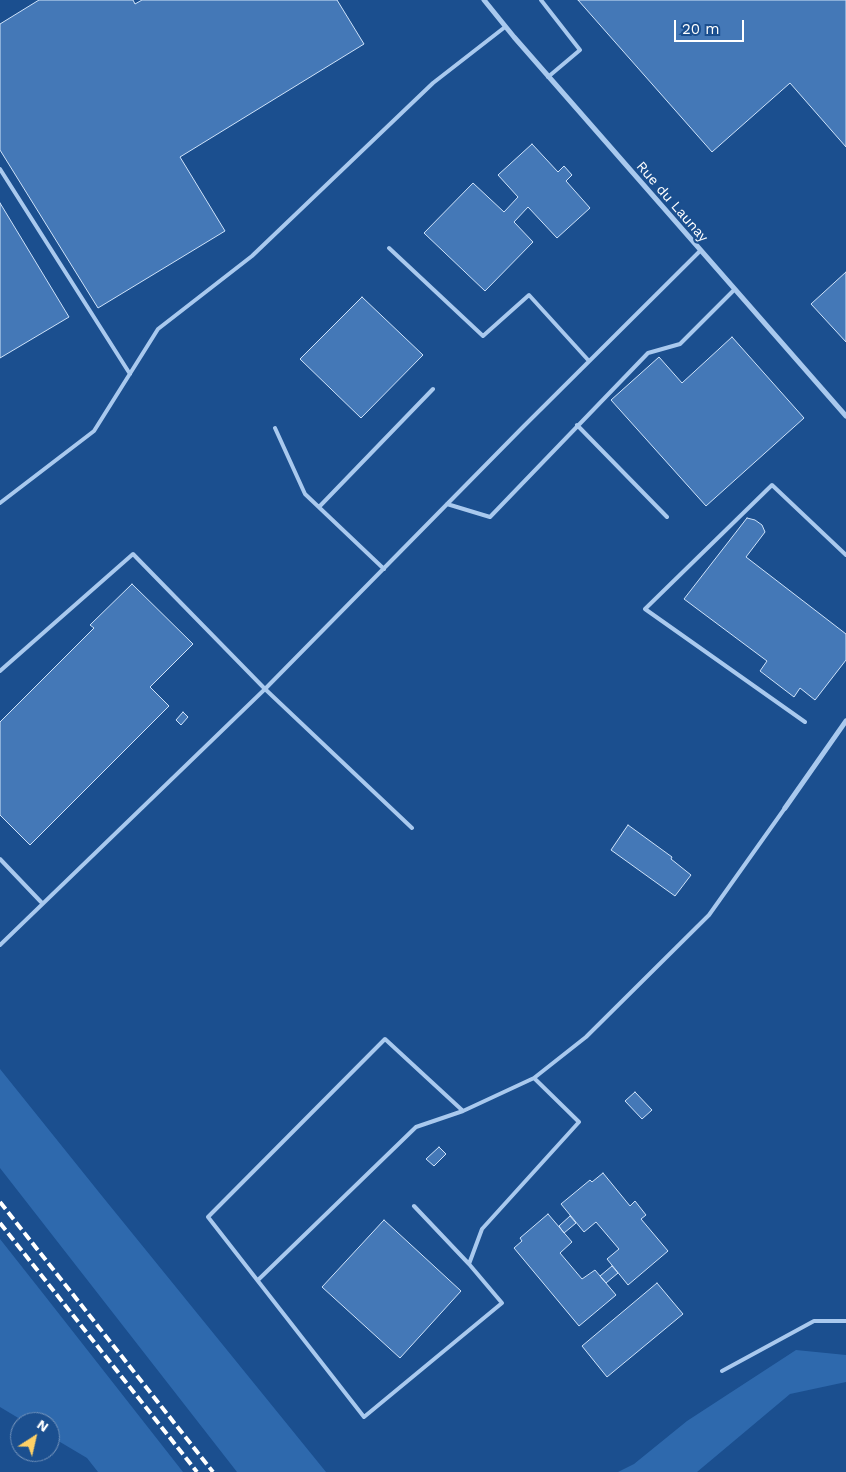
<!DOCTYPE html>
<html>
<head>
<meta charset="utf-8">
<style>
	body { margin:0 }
	#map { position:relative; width:846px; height:1472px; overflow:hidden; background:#1b4f8f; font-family:"Work Sans",sans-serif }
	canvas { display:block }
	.north { position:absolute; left:10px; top:1412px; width:50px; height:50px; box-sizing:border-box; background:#1b4f8f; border:1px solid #7695bc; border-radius:50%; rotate:35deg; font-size:14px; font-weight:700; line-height:20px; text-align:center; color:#fff }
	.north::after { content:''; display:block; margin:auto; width:18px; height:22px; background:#ffd166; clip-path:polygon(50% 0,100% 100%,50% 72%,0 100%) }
	.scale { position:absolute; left:674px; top:20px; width:70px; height:22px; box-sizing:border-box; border:2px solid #fff; border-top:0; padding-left:6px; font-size:15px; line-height:18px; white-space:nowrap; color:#fff; -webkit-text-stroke:4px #1b4f8f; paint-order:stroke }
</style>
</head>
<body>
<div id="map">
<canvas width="846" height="1472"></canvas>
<div class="north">N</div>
<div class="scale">20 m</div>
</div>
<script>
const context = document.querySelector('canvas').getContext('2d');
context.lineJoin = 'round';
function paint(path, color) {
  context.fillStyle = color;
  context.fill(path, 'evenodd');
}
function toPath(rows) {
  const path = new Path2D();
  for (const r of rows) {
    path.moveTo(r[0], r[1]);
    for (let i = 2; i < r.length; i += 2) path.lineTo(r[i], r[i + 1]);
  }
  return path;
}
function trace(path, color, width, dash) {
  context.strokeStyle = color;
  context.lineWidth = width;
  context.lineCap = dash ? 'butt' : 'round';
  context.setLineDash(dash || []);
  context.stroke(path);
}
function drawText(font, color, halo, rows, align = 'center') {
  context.font = font + ' "Work Sans",sans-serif';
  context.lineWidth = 4.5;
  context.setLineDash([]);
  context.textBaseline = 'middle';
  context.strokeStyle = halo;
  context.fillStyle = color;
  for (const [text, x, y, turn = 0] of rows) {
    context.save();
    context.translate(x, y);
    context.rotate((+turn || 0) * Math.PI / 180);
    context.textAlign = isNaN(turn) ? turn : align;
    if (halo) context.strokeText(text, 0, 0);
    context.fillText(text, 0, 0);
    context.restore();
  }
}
paint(toPath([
	[0,1069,102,1196,326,1472,237,1472,0,1168],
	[0,1239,45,1296,183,1472,98,1472,87,1458,50,1436,50,1422,25,1422,0,1407],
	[796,1350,846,1355,846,1382,790,1394,697,1472,618,1472,634,1464,687,1421]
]), '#2e69ad');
const building = toPath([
	[39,0,133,0,135,4,142,0,337,0,364,44,180,157,225,231,98,308,0,150,0,24,39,0],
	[578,0,846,0,846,147,790,83,712,152,578,0],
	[532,144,558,172,564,166,572,175,566,181,590,208,557,238,528,207,514,222,533,242,485,291,424,233,473,183,504,212,518,197,498,175,532,144],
	[0,203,69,317,0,358,0,203],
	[846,272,846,342,811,304,846,272],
	[362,297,423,355,361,418,300,359,362,297],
	[732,337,804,418,706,506,611,400,659,357,682,383,732,337],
	[747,518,755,520,762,525,765,532,746,557,846,634,846,660,815,700,800,688,794,697,760,671,767,661,684,599,747,518],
	[132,584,193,644,150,687,169,706,30,845,0,815,0,722,94,628,90,625,132,584],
	[183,712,188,717,181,725,176,720,183,712],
	[628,825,672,857,671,859,691,875,675,896,611,850,628,825],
	[635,1092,652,1110,642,1119,625,1101,635,1092],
	[439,1147,446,1154,434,1166,426,1159,439,1147],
	[603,1173,630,1206,635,1201,646,1215,641,1219,668,1251,628,1285,607,1259,619,1249,596,1222,584,1232,561,1204,590,1180,592,1182,603,1173],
	[548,1214,572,1242,560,1253,582,1279,595,1270,616,1295,579,1326,514,1248,522,1241,520,1238,548,1214],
	[570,1216,576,1223,564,1233,559,1226,570,1216],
	[384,1220,461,1291,400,1358,322,1287,384,1220],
	[612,1266,618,1273,606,1283,600,1276,612,1266],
	[657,1283,683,1314,607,1377,582,1346,657,1283]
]);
paint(building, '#4478b7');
trace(building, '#cfe3fa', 1);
trace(toPath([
	[541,0,580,50,548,77],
	[0,169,130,374],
	[389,248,483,336,529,295,589,361],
	[577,425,667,517],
	[275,428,305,494,384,569],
	[0,503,94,431,158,329,252,256,433,83,505,27],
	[447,504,490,517,648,353,680,344,734,290],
	[319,507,433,389],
	[0,671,133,554,265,689,412,828],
	[805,722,645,609,772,485,846,555],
	[0,859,42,903],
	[0,945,265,689,524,426,700,251],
	[463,1111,385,1039,208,1217,364,1417,502,1303,469,1264,482,1229,579,1122,534,1078,586,1037,709,915,785,808],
	[414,1206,469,1264],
	[258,1280,416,1127,463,1111,534,1078],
	[722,1371,814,1321,846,1321]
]), '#a9c9ee', 4);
trace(toPath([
	[484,0,514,37,846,416],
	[785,808,846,721]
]), '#a9c9ee', 5);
trace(toPath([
	[0,1202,213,1472],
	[0,1223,197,1472]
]), '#fff', 4, [9, 4]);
drawText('14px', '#fff', '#1b4f8f', [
	["Rue du Launay",672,202,49]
]);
</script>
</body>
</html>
